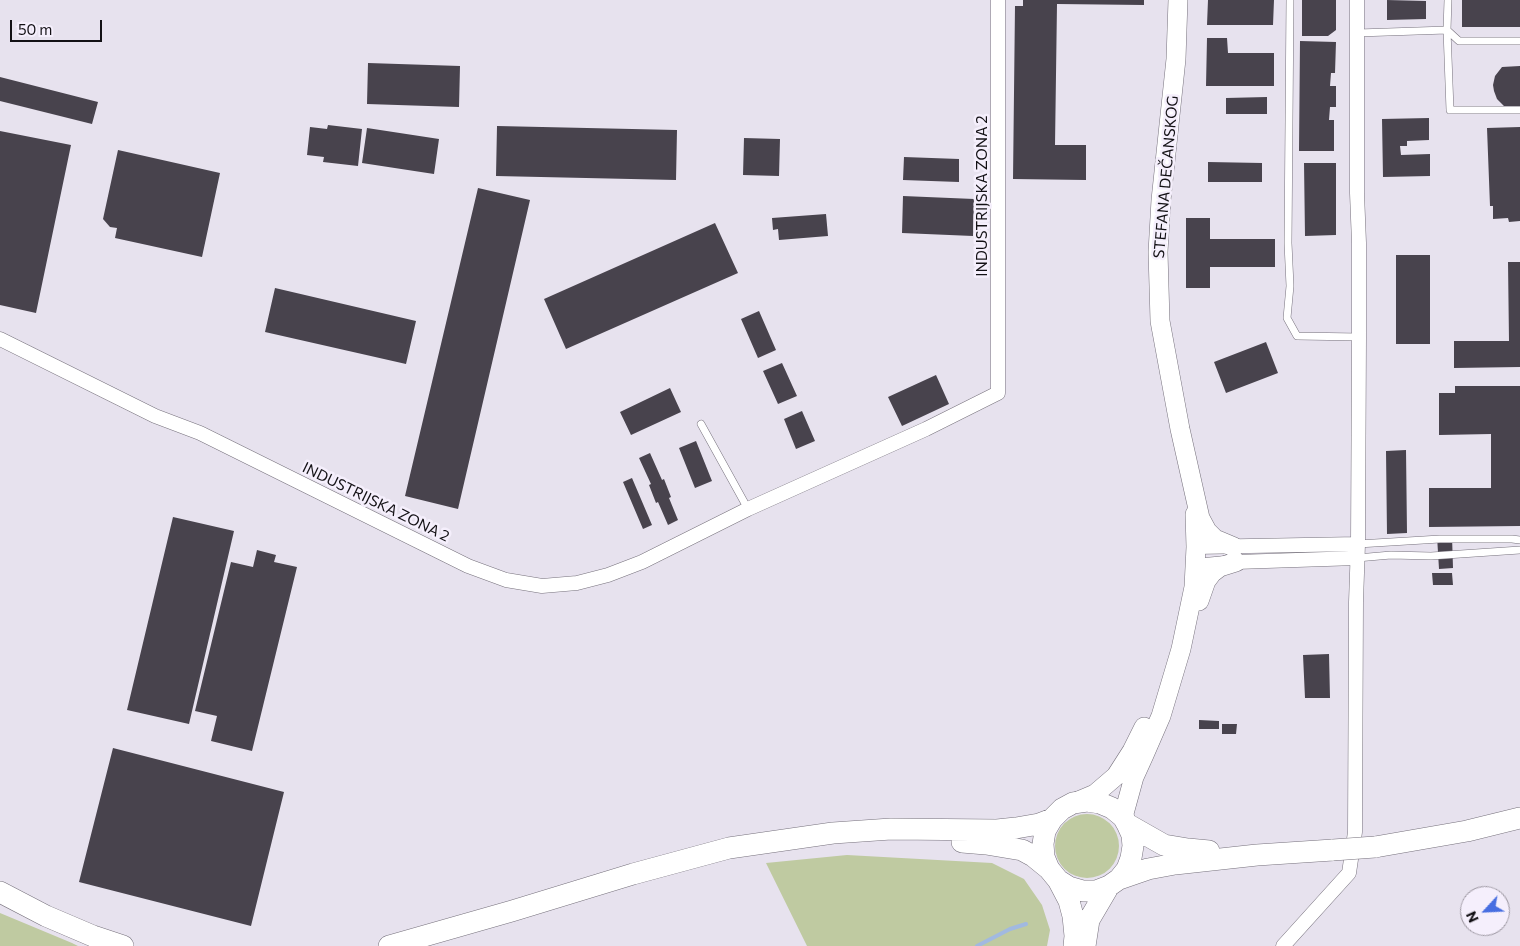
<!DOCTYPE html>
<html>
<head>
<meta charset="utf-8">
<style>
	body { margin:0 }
	#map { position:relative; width:1520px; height:946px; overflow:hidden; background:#e7e2ee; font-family:Commissioner,sans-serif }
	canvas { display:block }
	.north { position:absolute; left:1460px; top:886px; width:50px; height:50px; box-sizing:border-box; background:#f5effc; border:1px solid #9b96a0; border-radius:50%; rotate:245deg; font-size:14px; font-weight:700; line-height:20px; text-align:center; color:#131115 }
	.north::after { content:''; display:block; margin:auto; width:18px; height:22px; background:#476ee1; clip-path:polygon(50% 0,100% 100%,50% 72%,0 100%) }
	.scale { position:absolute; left:10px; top:20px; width:92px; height:22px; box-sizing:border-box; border:2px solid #131115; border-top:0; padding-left:6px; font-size:15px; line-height:18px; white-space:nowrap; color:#131115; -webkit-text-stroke:4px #f5effc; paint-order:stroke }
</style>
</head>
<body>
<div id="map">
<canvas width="1520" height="946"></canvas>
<div class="north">N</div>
<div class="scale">50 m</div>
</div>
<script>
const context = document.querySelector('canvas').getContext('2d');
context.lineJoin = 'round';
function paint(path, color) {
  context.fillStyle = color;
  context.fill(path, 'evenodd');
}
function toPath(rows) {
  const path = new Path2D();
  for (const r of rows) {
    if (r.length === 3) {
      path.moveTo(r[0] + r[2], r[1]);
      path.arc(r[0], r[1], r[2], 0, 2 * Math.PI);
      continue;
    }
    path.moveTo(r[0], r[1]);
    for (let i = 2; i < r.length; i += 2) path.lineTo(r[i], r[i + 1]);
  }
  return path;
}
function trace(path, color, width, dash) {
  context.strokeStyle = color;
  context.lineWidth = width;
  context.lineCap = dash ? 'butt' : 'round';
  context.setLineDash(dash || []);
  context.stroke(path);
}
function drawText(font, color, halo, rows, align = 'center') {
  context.font = font + ' Commissioner,sans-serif';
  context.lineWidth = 5;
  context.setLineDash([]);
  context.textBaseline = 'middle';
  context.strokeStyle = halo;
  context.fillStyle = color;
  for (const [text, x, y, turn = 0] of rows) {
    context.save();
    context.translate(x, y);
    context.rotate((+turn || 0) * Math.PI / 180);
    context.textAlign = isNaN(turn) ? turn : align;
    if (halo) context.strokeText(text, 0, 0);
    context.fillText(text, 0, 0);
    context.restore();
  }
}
paint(toPath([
	[1087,846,32],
	[847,855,992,863,1024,879,1042,905,1050,930,1047,946,807,946,766,863],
	[0,913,72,943,78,946,0,946]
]), '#bfcaa1');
trace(toPath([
	[977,946,1010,929,1026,924]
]), '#a1b9e0', 4);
paint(toPath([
	[1023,0,1144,0,1144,5,1057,4,1055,145,1086,145,1086,180,1013,179,1015,6,1023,6],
	[1208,0,1274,0,1273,25,1207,25],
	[1302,0,1336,0,1336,30,1328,36,1302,36],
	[1387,0,1426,1,1426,19,1387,20],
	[1462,0,1520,0,1520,27,1462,27],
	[1207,38,1227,38,1228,53,1274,53,1274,86,1206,86],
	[1300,41,1336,42,1335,73,1331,73,1330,86,1336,86,1336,107,1330,107,1329,120,1334,120,1334,151,1299,151],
	[368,63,460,66,459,107,367,104],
	[1520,66,1520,106,1504,106,1497,99,1494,91,1493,85,1495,76,1502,67],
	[0,77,98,102,92,124,0,101],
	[1267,97,1267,114,1226,114,1226,98],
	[1429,118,1429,140,1407,141,1407,146,1400,146,1401,155,1430,154,1430,176,1383,177,1382,119],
	[328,125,362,129,358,166,323,162,324,157,307,155,310,127,327,129],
	[497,126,677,130,676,180,496,176],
	[1520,127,1520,221,1509,222,1508,218,1493,219,1493,206,1490,206,1487,128],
	[367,128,439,139,434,174,362,163],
	[0,131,71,145,36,313,0,305],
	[744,138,780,139,779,176,743,175],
	[118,150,220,173,202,257,115,238,117,228,110,227,103,219],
	[904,157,959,159,959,182,903,180],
	[1208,162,1262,163,1262,182,1208,182],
	[1304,163,1336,163,1336,235,1305,236],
	[478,188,530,200,458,509,405,496],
	[903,196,974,199,973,236,902,233],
	[826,214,828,236,779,240,778,229,773,230,772,218],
	[1186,218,1210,218,1210,239,1275,239,1275,267,1210,267,1210,288,1186,288],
	[715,223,738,273,566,349,544,299],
	[1396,255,1430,255,1430,344,1396,344],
	[1508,262,1520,262,1520,367,1454,368,1454,341,1509,341],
	[275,288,416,321,406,364,265,332],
	[759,311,776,350,758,358,741,319],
	[1266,342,1278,373,1226,393,1214,362],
	[782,363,797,396,778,404,763,371],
	[936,375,949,404,902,426,888,397],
	[1455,386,1520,386,1520,526,1429,527,1429,488,1491,488,1491,434,1439,435,1439,393,1455,393],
	[670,388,681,412,631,435,620,412],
	[802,411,815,441,796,449,784,419],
	[696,441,712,481,695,488,679,448],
	[1406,450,1407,533,1387,534,1386,451],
	[650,453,662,480,664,479,671,497,669,498,678,520,668,525,658,502,656,503,649,485,651,484,639,458],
	[632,478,652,525,643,529,623,482],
	[173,517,234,531,189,724,127,710],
	[1437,536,1452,536,1453,568,1439,569],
	[257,550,276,555,274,562,297,567,252,751,211,741,217,716,195,711,231,562,253,567],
	[1432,573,1452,573,1453,585,1433,585],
	[1329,654,1330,698,1305,698,1303,655],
	[1199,720,1219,721,1219,729,1199,729],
	[1222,724,1237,724,1236,734,1222,734],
	[113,748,284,792,251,926,79,882]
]), '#48434d');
const service = toPath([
	[1290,0,1288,243,1290,286,1287,318,1297,336,1359,337],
	[1448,0,1447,30,1450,110,1520,110],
	[1358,33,1447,30,1459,41,1520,41],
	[701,424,748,509],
	[1358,544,1440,539,1512,539,1520,540],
	[1357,558,1391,555,1431,556,1520,550]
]);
const minor = toPath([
	[0,339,155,416,200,433,468,566,506,580,542,586,577,583,608,575,642,562,748,509,926,429,998,393,998,0],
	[1196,547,1358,544],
	[1195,566,1236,562,1357,558],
	[1283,946,1349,873,1355,832,1356,602,1358,544,1359,337,1359,243,1357,193,1357,0]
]);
const secondary = toPath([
	[1178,0,1176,59,1161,200,1158,252,1160,321,1180,429,1200,518,1207,531,1215,539,1234,547],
	[1199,601,1206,581,1212,573,1220,567,1236,562],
	[1076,802,1095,794,1116,776,1132,751,1144,727],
	[1123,817,1134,777,1144,755,1161,716,1181,649,1194,587,1196,547,1195,514]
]);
const primary = toPath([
	[1127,824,1164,845,1188,849,1209,851],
	[962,842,986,844,1022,850,1033,856,1049,869,1058,880,1069,901,1073,916,1075,936,1074,946],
	[1375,847,1467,831,1520,818],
	[1049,869,1044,857,1043,844,1045,831,1052,819,1062,809,1073,803,1087,801,1100,803,1112,808,1123,817,1127,824,1132,835,1133,846,1131,858,1127,869,1119,879,1109,886,1096,891,1083,891,1069,887,1058,880],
	[1119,879,1148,869,1175,864,1257,855,1333,850],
	[0,892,46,916,93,936,123,946],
	[389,946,512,911,633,874,729,848,833,833,891,829,997,830,1016,828,1039,824,1052,819],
	[1085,946,1089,920,1109,886]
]);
trace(service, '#76717c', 8);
trace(minor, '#76717c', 15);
trace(secondary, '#76717c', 20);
trace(primary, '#76717c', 22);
trace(service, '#fff', 7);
trace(minor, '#fff', 14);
trace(secondary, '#fff', 19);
trace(primary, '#fff', 21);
const primaryBridge = toPath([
	[1333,850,1375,847]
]);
trace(primaryBridge, '#76717c', 22, []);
trace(primaryBridge, '#fff', 21);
drawText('15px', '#131115', '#f5effc', [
	["STEFANA DEČANSKOG",1166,177,-85],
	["INDUSTRIJSKA ZONA 2",982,196,-90],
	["INDUSTRIJSKA ZONA 2",376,502,26]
]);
</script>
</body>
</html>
